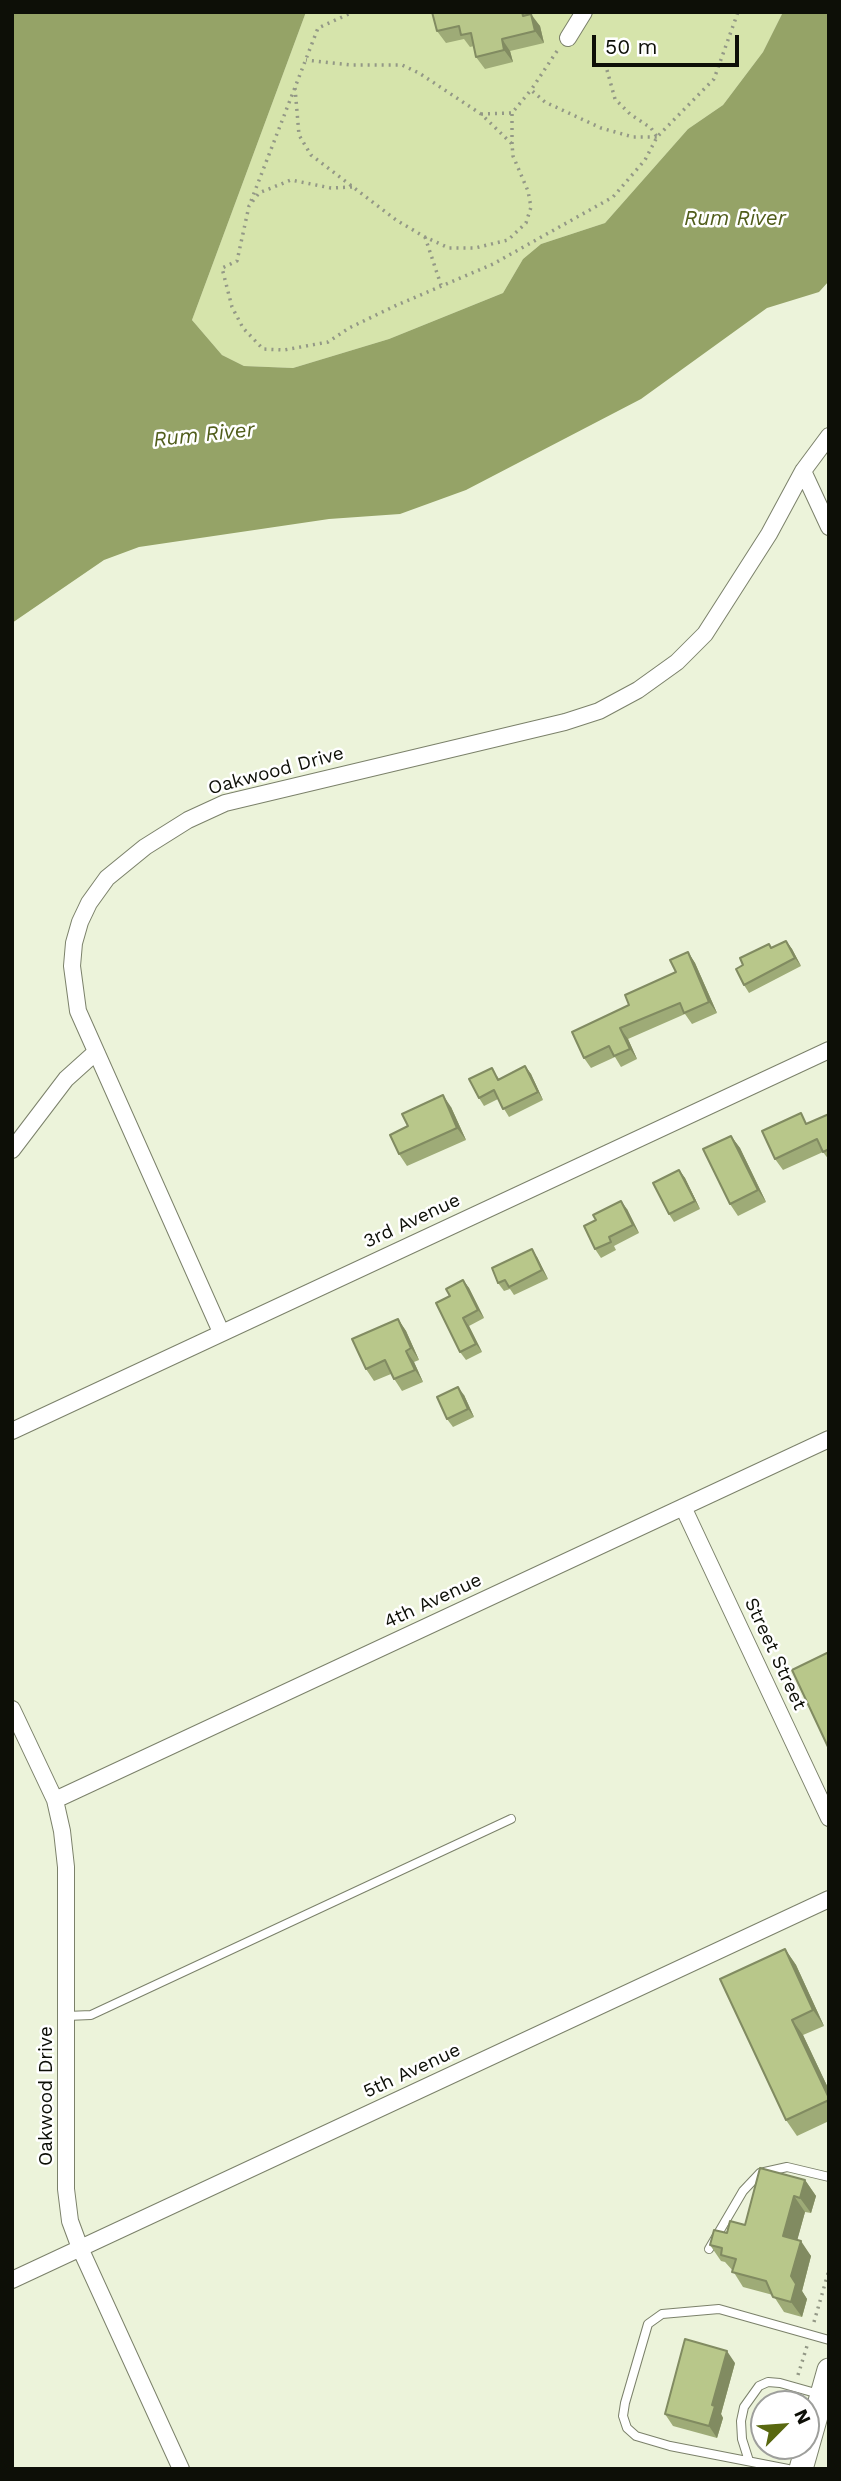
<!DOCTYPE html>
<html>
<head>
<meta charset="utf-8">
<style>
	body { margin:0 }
	#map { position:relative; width:841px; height:2481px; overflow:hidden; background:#ecf3da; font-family:"Work Sans",sans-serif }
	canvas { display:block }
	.frame { position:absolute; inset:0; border:14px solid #0d0f07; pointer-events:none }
	.north { position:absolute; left:750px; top:2390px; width:70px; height:70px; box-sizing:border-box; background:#fff; border:2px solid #9e9f9c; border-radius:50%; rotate:65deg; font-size:19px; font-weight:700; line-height:28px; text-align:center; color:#0d0f07 }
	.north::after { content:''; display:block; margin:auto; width:24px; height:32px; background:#596810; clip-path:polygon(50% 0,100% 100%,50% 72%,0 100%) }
	.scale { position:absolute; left:592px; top:35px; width:147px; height:32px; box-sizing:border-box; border:4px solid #0d0f07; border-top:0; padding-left:9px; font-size:21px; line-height:24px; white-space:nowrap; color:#0d0f07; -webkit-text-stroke:5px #fff; paint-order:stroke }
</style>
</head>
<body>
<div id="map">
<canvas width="841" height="2481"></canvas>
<div class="frame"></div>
<div class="north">N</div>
<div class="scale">50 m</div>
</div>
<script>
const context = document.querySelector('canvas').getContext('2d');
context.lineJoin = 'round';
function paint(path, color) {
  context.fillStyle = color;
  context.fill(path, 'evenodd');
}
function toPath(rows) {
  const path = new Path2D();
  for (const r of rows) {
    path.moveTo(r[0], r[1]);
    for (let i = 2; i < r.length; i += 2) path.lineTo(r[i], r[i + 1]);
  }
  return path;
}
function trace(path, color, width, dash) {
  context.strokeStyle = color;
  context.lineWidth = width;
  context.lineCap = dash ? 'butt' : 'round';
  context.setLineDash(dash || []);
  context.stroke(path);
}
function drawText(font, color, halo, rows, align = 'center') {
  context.font = font + ' "Work Sans",sans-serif';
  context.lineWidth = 5;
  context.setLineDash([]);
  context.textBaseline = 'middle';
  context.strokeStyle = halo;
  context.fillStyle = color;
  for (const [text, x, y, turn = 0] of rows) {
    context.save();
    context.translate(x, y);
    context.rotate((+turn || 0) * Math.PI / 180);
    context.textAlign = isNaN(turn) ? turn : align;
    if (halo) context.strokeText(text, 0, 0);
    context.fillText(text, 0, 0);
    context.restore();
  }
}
paint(toPath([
	[306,12,783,12,763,52,723,105,688,129,605,223,541,244,523,259,503,293,389,339,293,368,244,366,222,355,192,320]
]), '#d6e4ab');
paint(toPath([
	[12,12,306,12,192,320,222,355,244,366,293,368,389,339,503,293,523,259,541,244,605,223,688,129,723,105,763,52,783,12,829,12,829,281,819,292,767,308,641,399,466,490,400,514,329,519,139,547,104,560,12,623]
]), '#95a367');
const service = toPath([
	[67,2016,91,2015,511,1819],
	[709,2249,743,2191,760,2173,787,2167,829,2177],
	[749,2461,742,2439,741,2421,744,2407,759,2386,768,2382,780,2383,819,2394],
	[788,2469,670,2446,636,2436,627,2428,623,2416,625,2403,648,2324,662,2314,719,2309,829,2340]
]);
const minor = toPath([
	[568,38,584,12],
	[803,471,829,527],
	[12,1150,66,1079,96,1052],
	[221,1332,78,1011,72,966,74,943,80,922,89,903,107,878,145,847,188,820,225,803,565,722,599,711,638,690,677,662,705,634,769,534,803,471,829,436],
	[12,1431,829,1050],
	[683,1507,829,1818],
	[12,1709,55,1800,62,1831,66,1867,66,2189,70,2221,80,2248,181,2469],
	[55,1800,829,1439],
	[12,2280,829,1899]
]);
const secondary = toPath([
	[801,2469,829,2370]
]);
trace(service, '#7b816a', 10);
trace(minor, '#7b816a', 18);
trace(secondary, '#7b816a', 25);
trace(toPath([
	[557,51,531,90,545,102,601,128,633,137,657,137],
	[607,70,615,99,630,114,651,128,657,137],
	[295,88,299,135,311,155,396,220,425,237,449,248,475,248,508,240,526,223,531,207,528,191,513,156,512,144,481,114,419,73,402,65,351,65,306,60],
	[481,114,512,113],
	[512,144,512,113,531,90],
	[352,187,331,188,291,180,259,193,249,206,237,261,222,268,232,307,243,328,263,349,284,350,328,342,349,328,397,305,493,264,613,197,645,160,657,137,714,79,738,12],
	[251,201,318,28,353,12],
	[425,237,441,285],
	[814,2322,829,2270],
	[798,2375,807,2346]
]), '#939886', 3.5, [2, 5]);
trace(service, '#fff', 8);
trace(minor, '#fff', 16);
trace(secondary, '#fff', 23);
paint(toPath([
	[432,12,527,12,528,15,540,26,544,43,510,51,513,62,485,69,476,57,474,46,470,47,464,39,446,43,437,31],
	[786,941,792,949,801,966,749,993,744,985,772,948],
	[688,952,695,963,717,1013,692,1024,685,1014,628,1039,637,1059,621,1067,615,1057,591,1068,584,1058,629,1005,676,972],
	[525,1066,531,1074,543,1100,509,1117,498,1099,484,1106,479,1098,497,1076,499,1079],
	[451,1107,466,1140,407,1166,399,1154],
	[829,1114,829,1160,823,1152,783,1170,775,1159,808,1123],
	[731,1136,740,1148,766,1202,738,1216,730,1204],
	[679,1170,685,1178,700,1209,674,1222,669,1214],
	[627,1209,639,1233,614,1246,616,1250,601,1258,595,1249,596,1220],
	[537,1257,548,1279,514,1295,510,1289,504,1291,498,1283],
	[463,1280,469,1288,484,1318,469,1326,482,1352,466,1360,460,1352,450,1296],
	[398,1319,406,1331,419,1360,414,1362,423,1382,402,1391,391,1374,374,1381,366,1369],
	[464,1395,474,1417,453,1427,447,1419],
	[785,1949,796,1965,824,2026,803,2035,829,2090,829,2121,797,2136,786,2120],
	[805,2180,816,2196,811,2213,805,2212,797,2240,811,2256,802,2291,807,2299,802,2317,784,2312,773,2295,743,2287,733,2271,725,2262,721,2261,710,2245,727,2233,745,2225],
	[735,2363,721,2414,723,2418,717,2438,673,2426,665,2414]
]), '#9eab77');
paint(toPath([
	[531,14,540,26,544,43,535,31],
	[502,39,510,51,513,62,504,50],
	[786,941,792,949,801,966,795,958],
	[688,952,695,963,717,1013,709,1002],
	[620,1028,628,1039,637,1059,630,1049],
	[525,1066,531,1074,543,1100,538,1092],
	[443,1095,451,1107,466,1140,457,1128],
	[731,1136,740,1148,766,1202,758,1190],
	[679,1170,685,1178,700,1209,695,1201],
	[621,1201,627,1209,639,1233,633,1225],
	[532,1249,537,1257,548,1279,542,1270],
	[463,1280,469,1288,484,1318,478,1310],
	[463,1318,469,1326,482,1352,476,1344],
	[398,1319,406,1331,419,1360,411,1348],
	[406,1351,414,1362,423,1382,415,1370],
	[458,1387,464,1395,474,1417,468,1409],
	[785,1949,796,1965,824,2026,813,2010],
	[792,2020,803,2035,829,2090,829,2098],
	[805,2180,816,2196,811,2213,800,2198],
	[794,2196,805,2212,794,2252,783,2236],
	[801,2241,811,2256,802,2291,807,2299,802,2317,791,2302,791,2276],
	[727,2351,735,2363,721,2414,723,2418,717,2438,709,2426,712,2405]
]), '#818b61');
const building = toPath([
	[432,12,522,12,523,16,531,14,535,31,502,39,504,50,476,57,471,33,461,35,459,26,437,31,432,12],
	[786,941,795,958,744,985,736,969,743,965,740,958,769,944,771,948,786,941],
	[688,952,709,1002,684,1013,680,1003,620,1028,630,1049,614,1056,609,1046,584,1058,572,1032,629,1005,625,995,676,972,670,960,688,952],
	[525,1066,538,1092,503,1109,494,1090,479,1098,469,1079,492,1068,498,1080,525,1066],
	[443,1095,457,1128,399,1154,390,1135,408,1126,402,1114,443,1095],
	[801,1113,806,1124,829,1114,829,1149,823,1152,817,1139,775,1159,762,1131,801,1113],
	[731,1136,758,1190,730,1204,703,1149,731,1136],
	[679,1170,695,1201,669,1214,653,1183,679,1170],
	[621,1201,633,1225,609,1237,611,1242,595,1249,584,1226,596,1220,593,1215,621,1201],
	[532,1249,542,1270,509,1287,505,1280,498,1283,492,1268,532,1249],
	[463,1280,478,1310,463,1318,476,1344,460,1352,436,1303,450,1296,446,1289,463,1280],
	[398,1319,411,1348,406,1351,415,1370,394,1379,385,1360,366,1369,352,1339,398,1319],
	[458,1387,468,1409,447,1419,437,1397,458,1387],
	[829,1652,829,1749,792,1670,829,1652],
	[785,1949,813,2010,792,2020,829,2098,829,2100,786,2120,720,1979,785,1949],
	[760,2168,805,2180,800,2198,794,2196,783,2236,801,2241,791,2276,796,2284,791,2302,773,2297,766,2281,732,2272,736,2259,721,2255,722,2248,710,2245,714,2230,727,2233,730,2221,745,2225,760,2168],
	[685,2339,727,2351,712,2405,715,2406,709,2426,665,2414,685,2339]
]);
paint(building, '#b8c78a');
trace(building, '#818b61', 2);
drawText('19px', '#0d0f07', '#fff', [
	["Oakwood Drive",276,771,-15],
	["3rd Avenue",412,1221,-25],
	["4th Avenue",433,1601,-25],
	["Street Street",775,1654,65],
	["5th Avenue",412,2071,-25],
	["Oakwood Drive",46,2096,-90]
]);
drawText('italic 21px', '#515e1c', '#fff', [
	["Rum River",735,219],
	["Rum River",204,435,-6]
]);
</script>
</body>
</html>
